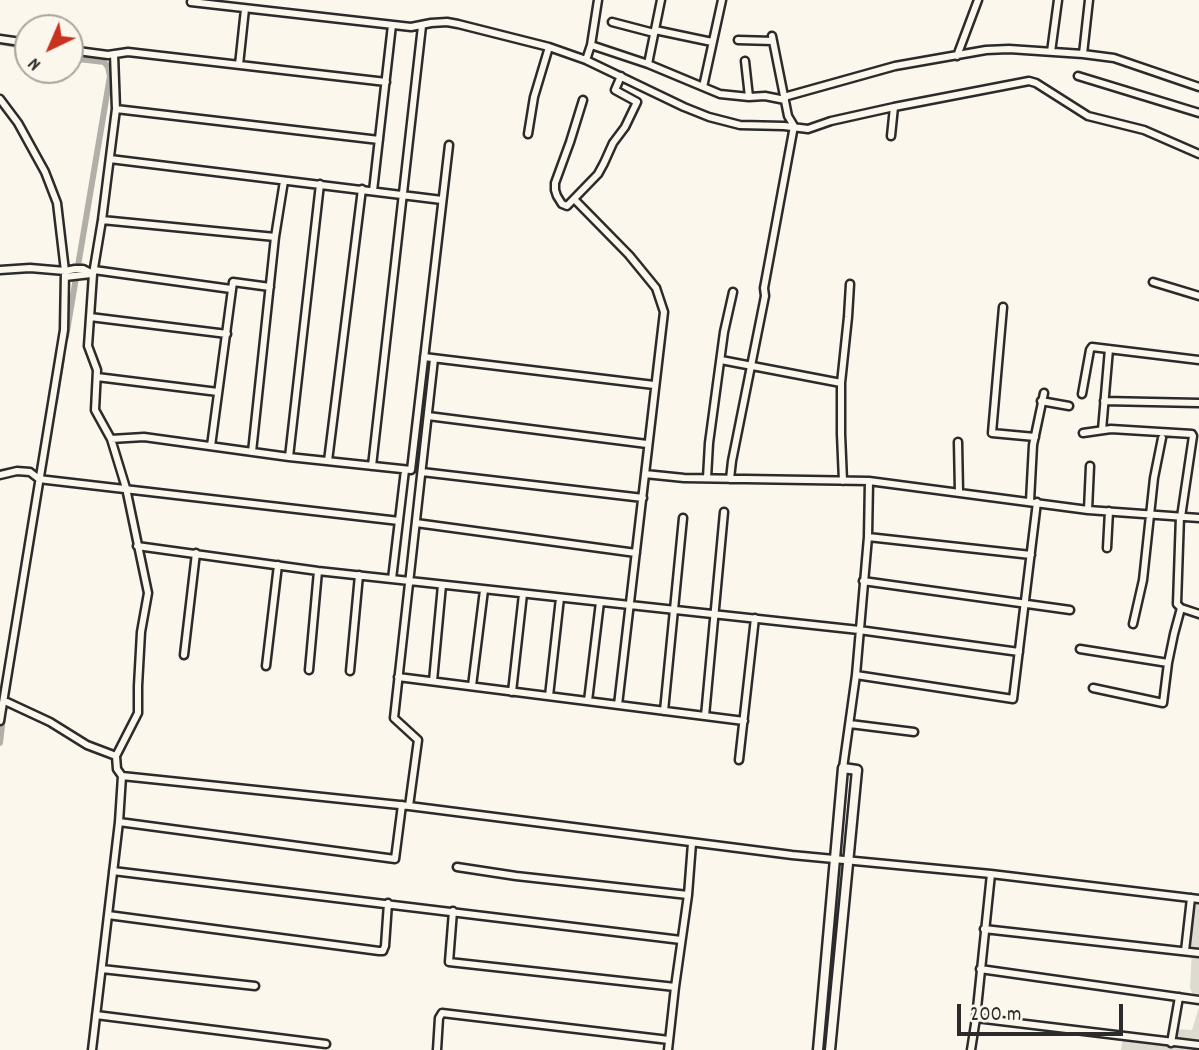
<!DOCTYPE html>
<html>
<head>
<meta charset="utf-8">
<style>
	body { margin:0 }
	#map { position:relative; width:1199px; height:1050px; overflow:hidden; background:#fbf7ec; font-family:Dekko,sans-serif }
	canvas { display:block }
	.north { position:absolute; left:14px; top:14px; width:70px; height:70px; box-sizing:border-box; background:#fbf7ec; border:2px solid #a8a59f; border-radius:50%; rotate:224deg; font-size:19px; font-weight:700; line-height:28px; text-align:center; color:#2b2b2b }
	.north::after { content:''; display:block; margin:auto; width:24px; height:32px; background:#c8321e; clip-path:polygon(50% 0,100% 100%,50% 72%,0 100%) }
	.scale { position:absolute; left:957px; top:1004px; width:166px; height:32px; box-sizing:border-box; border:4px solid #2b2b2b; border-top:0; padding-left:9px; font-size:21px; line-height:24px; white-space:nowrap; color:#2b2b2b; -webkit-text-stroke:5px #fbf7ec; paint-order:stroke }
</style>
</head>
<body>
<div id="map">
<canvas width="1199" height="1050"></canvas>
<div class="north">N</div>
<div class="scale">200 m</div>
</div>
<script>
const context = document.querySelector('canvas').getContext('2d');
context.lineJoin = 'round';
function paint(path, color) {
  context.fillStyle = color;
  context.fill(path, 'evenodd');
}
function toPath(rows) {
  const path = new Path2D();
  for (const r of rows) {
    path.moveTo(r[0], r[1]);
    for (let i = 2; i < r.length; i += 2) path.lineTo(r[i], r[i + 1]);
  }
  return path;
}
function trace(path, color, width, dash) {
  context.strokeStyle = color;
  context.lineWidth = width;
  context.lineCap = dash ? 'butt' : 'round';
  context.setLineDash(dash || []);
  context.stroke(path);
}
paint(toPath([
	[1191,898,1199,899,1199,998,1193,995,1190,988,1192,949,1184,948],
	[1199,1007,1199,1050,1121,1050,1124,1032,1175,1039,1177,1029,1192,1030]
]), '#dddad0');
trace(toPath([
	[0,42,28,47],
	[66,337,110,76,108,67,104,62,70,58],
	[55,402,62,358],
	[0,743,3,717]
]), '#b1afa7', 6);
const minor = toPath([
	[191,2,411,27,431,23,447,22,458,24,549,47,586,60,684,107,709,117,740,125,784,126,808,129,831,121,894,107,1029,81,1036,83,1088,116,1144,130,1199,154],
	[612,22,654,33],
	[655,30,712,42],
	[0,39,28,43],
	[738,40,773,41],
	[591,45,648,64,720,94,749,97,765,96,785,100],
	[70,50,108,55,128,52,386,82],
	[1051,52,1058,0],
	[1083,54,1089,0],
	[957,56,978,0],
	[586,60,591,45,598,0],
	[745,61,749,97],
	[648,64,661,0],
	[239,65,245,9],
	[1078,76,1199,113],
	[703,87,722,0],
	[784,97,895,66,986,50,1009,49,1083,54,1114,58,1199,87],
	[0,99,18,123,45,172,57,203,65,271,64,330,0,721],
	[583,100,570,142,555,183,555,190,557,196,562,204,567,206,598,174,604,163,613,143,625,127,637,102,615,90,621,76],
	[116,109,379,140],
	[528,134,534,97,549,47],
	[891,136,894,107],
	[110,159,442,200],
	[373,191,392,25],
	[575,200,629,255,656,288,664,312,618,705],
	[102,220,275,237],
	[0,270,30,268,65,271,75,269,83,269,93,274],
	[94,270,231,289],
	[65,277,91,274],
	[1153,282,1199,296],
	[1003,307,992,433,1035,437],
	[90,317,227,334],
	[424,357,654,385],
	[721,360,841,383],
	[97,377,218,392],
	[1082,394,1090,350,1092,347,1199,360],
	[1041,401,1069,406],
	[1104,401,1199,403],
	[428,416,647,444],
	[1102,430,1109,349],
	[1083,433,1111,429,1192,434,1193,436,1181,517],
	[111,439,144,437,289,457,411,470,449,145],
	[958,442,959,492],
	[211,446,233,282,270,287],
	[252,452,275,237,284,181],
	[289,457,320,184],
	[328,461,362,189],
	[372,466,422,26],
	[422,472,643,498],
	[645,474,684,478,869,481,1088,510,1199,518],
	[0,475,17,471,30,472,39,479,47,480,399,521],
	[707,478,709,443,724,332,733,292],
	[730,479,732,461,765,296,764,288,794,126,788,116,772,36],
	[843,481,841,434,841,383,848,317,850,284],
	[1030,501,1033,445,1044,393],
	[1088,510,1090,466],
	[416,523,636,553],
	[868,537,1031,555],
	[137,546,318,571,859,630,1019,652],
	[1107,548,1109,511],
	[392,579,405,470],
	[863,581,1070,610],
	[1181,608,1199,614],
	[1133,624,1143,580,1154,478,1162,438],
	[1080,649,1168,663],
	[184,655,196,553],
	[266,666,278,565],
	[309,670,318,571],
	[350,671,359,575],
	[856,675,1013,699,1037,502],
	[398,677,744,721],
	[433,681,442,585],
	[472,686,484,590],
	[1093,688,1163,703,1168,663,1174,634,1181,608,1177,604,1180,516],
	[512,692,523,594],
	[549,696,560,598],
	[588,701,600,602],
	[7,702,50,722,87,745,116,756],
	[664,711,683,518],
	[705,716,724,512],
	[850,724,914,732],
	[739,760,755,618],
	[843,768,856,675,868,537,869,481],
	[122,776,409,806,792,855,991,874,1199,899],
	[409,806,418,740,394,718,434,359],
	[119,822,395,859,402,805],
	[457,867,516,876,688,895],
	[113,871,681,940],
	[453,911,449,962,675,987],
	[108,915,379,951,383,951,385,946,388,903],
	[984,929,1199,953],
	[1185,951,1191,898],
	[102,969,255,986],
	[980,969,1199,1000],
	[96,1015,326,1044],
	[976,1018,1199,1045],
	[1171,1043,1179,997],
	[92,1050,119,822,122,776,117,769,116,756,138,713,138,686,141,632,148,593,126,488,111,439,95,410,97,370,88,346,93,274,102,220,116,109,114,54],
	[437,1050,439,1018,442,1013,669,1040],
	[668,1050,675,987,688,895,692,843],
	[971,1050,976,1018,991,874]
]);
const major = toPath([
	[818,1050,843,768,857,770,830,1050]
]);
trace(minor, '#2b2b2b', 11);
trace(major, '#2b2b2b', 13);
trace(minor, '#fbf7ec', 6);
trace(major, '#fbf7ec', 8);
</script>
</body>
</html>
